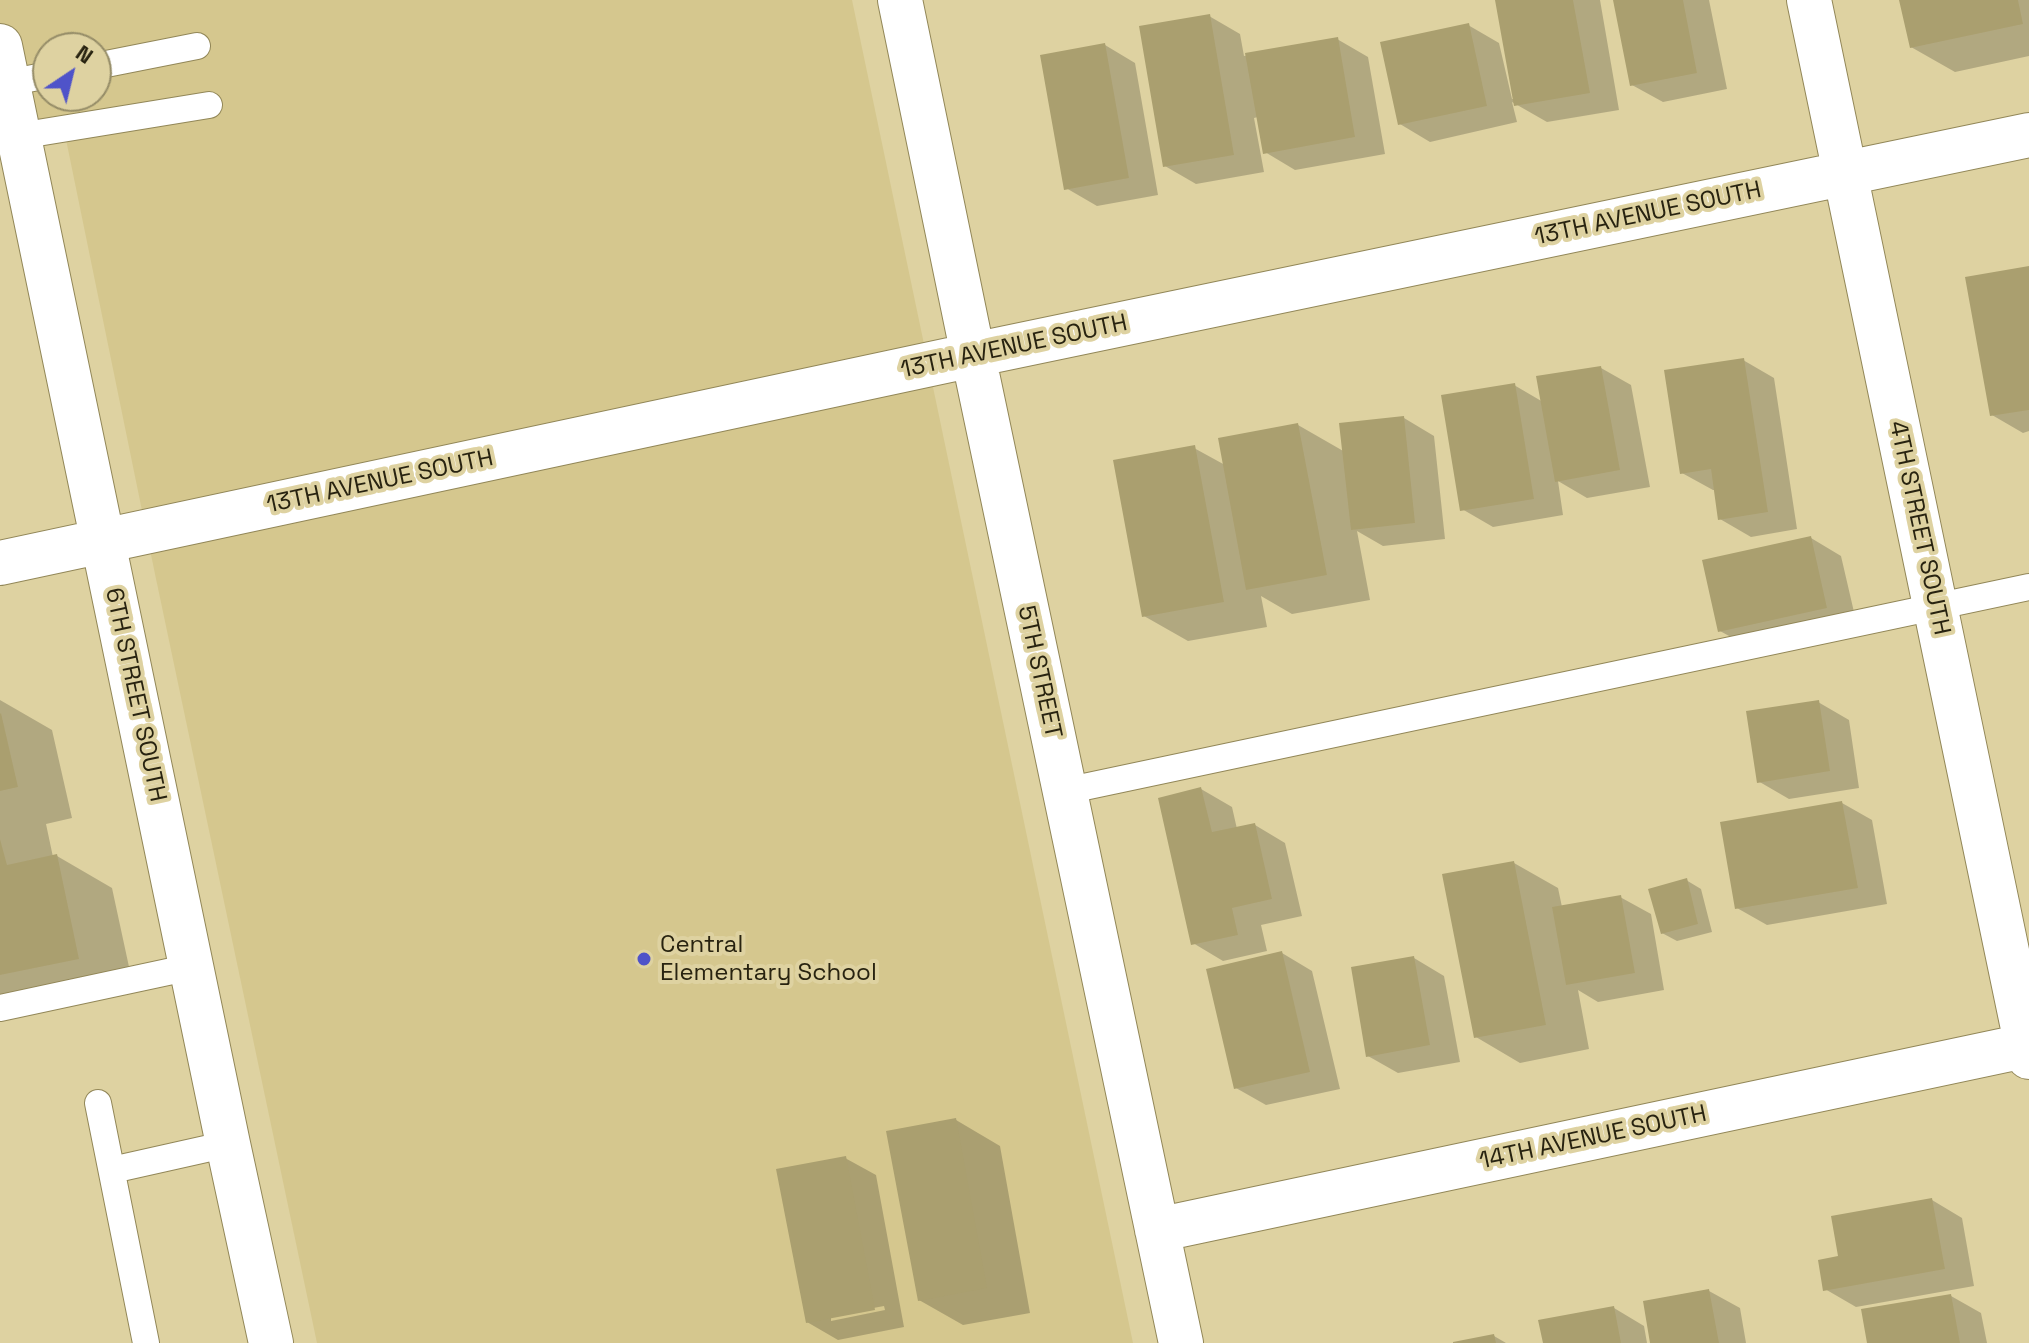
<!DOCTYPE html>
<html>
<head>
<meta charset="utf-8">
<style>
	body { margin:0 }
	#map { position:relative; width:2029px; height:1343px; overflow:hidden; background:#ded2a1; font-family:"Space Grotesk",sans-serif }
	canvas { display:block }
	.north { position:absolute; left:32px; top:32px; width:80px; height:80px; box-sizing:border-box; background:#ded2a1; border:2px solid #958c67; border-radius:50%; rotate:35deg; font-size:22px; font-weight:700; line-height:32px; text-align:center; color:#282310 }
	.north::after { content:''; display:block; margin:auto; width:28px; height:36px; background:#4f53c9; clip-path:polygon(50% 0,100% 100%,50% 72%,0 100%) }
</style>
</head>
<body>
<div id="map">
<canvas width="2029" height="1343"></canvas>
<div class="north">N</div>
</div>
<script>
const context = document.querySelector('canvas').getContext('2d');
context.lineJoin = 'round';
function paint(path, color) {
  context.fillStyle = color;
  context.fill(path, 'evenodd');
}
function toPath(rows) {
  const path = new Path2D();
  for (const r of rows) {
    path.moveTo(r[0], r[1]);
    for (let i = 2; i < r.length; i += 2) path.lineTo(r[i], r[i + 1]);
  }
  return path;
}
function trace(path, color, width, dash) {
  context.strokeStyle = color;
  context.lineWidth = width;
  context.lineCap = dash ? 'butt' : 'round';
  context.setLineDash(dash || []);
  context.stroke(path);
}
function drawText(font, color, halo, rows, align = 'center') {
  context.font = font + ' "Space Grotesk",sans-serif';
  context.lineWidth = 8;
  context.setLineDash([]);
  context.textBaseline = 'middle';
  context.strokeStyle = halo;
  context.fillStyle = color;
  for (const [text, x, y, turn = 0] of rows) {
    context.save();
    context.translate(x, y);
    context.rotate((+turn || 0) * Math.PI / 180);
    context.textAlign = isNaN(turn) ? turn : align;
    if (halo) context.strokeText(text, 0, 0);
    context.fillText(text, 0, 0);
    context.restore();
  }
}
paint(toPath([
	[0,0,852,0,1133,1343,317,1343,155,574,61,115,0,127],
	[48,48,96,48,96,96,48,96]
]), '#d5c78e');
paint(toPath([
	[1497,0,1600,0,1619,110,1547,122,1512,102,1517,122,1430,142,1400,124,1468,25,1499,43,1512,99,1515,99],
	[1615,0,1709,0,1727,89,1663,102,1632,85],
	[1901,0,2029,0,2029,56,1955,72,1911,47],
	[1209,16,1240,34,1244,56,1337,39,1368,57,1385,154,1295,170,1265,152,1258,117,1254,118,1264,172,1196,184,1165,166],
	[1105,45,1135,63,1158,195,1097,206,1066,188],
	[2029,268,2029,431,2023,433,1992,415],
	[1743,360,1774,378,1797,529,1751,537,1720,519,1716,490,1713,490,1682,473],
	[1601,368,1631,385,1650,487,1587,498,1558,481,1563,515,1493,527,1462,509,1514,385,1543,402],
	[1404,418,1434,436,1445,539,1383,546,1357,531,1370,600,1292,614,1261,596,1267,627,1188,641,1144,616,1194,448,1225,465,1298,425,1345,452],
	[1811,538,1841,556,1857,625,1751,648,1720,631],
	[0,700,52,730,72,818,46,824,53,857,57,856,112,888,134,990,0,1018],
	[1818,702,1849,720,1859,788,1789,799,1758,781],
	[1201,789,1232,807,1237,829,1255,825,1285,843,1302,916,1261,925,1267,951,1223,961,1193,943],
	[1842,803,1872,820,1887,904,1767,925,1737,908],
	[1514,863,1558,888,1562,907,1620,897,1651,914,1664,990,1598,1002,1578,990,1589,1049,1520,1063,1476,1037],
	[1686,880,1701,889,1712,932,1677,941,1662,933],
	[1282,953,1312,971,1340,1089,1266,1105,1236,1088],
	[1414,958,1444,976,1460,1062,1398,1073,1368,1056],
	[956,1120,1000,1146,1030,1313,963,1325,919,1300],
	[845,1158,876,1175,904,1327,838,1340,807,1322],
	[884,1306,885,1310,831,1321,831,1316],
	[1932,1200,1962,1218,1974,1286,1856,1307,1825,1289,1841,1258],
	[1709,1291,1740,1308,1746,1343,1652,1343],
	[1951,1296,1981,1313,1987,1343,1869,1343],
	[1614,1308,1644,1326,1647,1343,1545,1343],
	[1494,1336,1506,1343,1456,1343]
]), '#0003');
paint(toPath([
	[1495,0,1573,0,1590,93,1514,106],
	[1613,0,1683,0,1697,73,1630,86],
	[1899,0,2018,0,2023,24,1910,48],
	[1210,14,1234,155,1163,167,1139,26],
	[1469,23,1487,106,1398,125,1380,42],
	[1338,37,1355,137,1263,154,1245,53],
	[1105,43,1129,178,1064,190,1040,55],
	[2029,266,2029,410,1990,416,1965,277],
	[1744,358,1768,512,1718,520,1711,469,1680,474,1664,370],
	[1601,366,1620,470,1555,482,1536,376],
	[1515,383,1534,499,1460,511,1441,395],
	[1404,416,1415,523,1351,530,1339,423],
	[1298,423,1327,575,1246,590,1218,438],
	[1195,445,1224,602,1142,617,1113,460],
	[1811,536,1827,608,1718,632,1702,560],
	[1819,700,1830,771,1757,783,1746,711],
	[1,713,18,787,0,791,0,714],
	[1201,787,1212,832,1255,823,1272,899,1232,908,1238,935,1191,945,1158,798],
	[1842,801,1858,888,1735,909,1720,822],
	[0,839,7,865,57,854,79,959,0,975],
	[1514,861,1546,1025,1474,1038,1442,874],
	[1687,878,1698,924,1661,934,1648,889],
	[1621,895,1635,973,1566,985,1552,907],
	[1282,951,1310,1072,1234,1089,1206,969],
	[1414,956,1430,1045,1366,1057,1351,967],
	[956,1118,987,1288,918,1301,886,1131],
	[846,1156,875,1310,806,1323,776,1169],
	[1932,1198,1945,1269,1823,1291,1818,1260,1838,1256,1831,1216],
	[1709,1289,1719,1343,1650,1343,1643,1301],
	[1951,1294,1960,1343,1867,1343,1861,1309],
	[1614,1306,1621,1343,1543,1343,1538,1320],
	[1494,1334,1496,1343,1453,1343,1453,1342]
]), '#aa9f6f');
const service = toPath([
	[96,66,197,46],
	[8,83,48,75],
	[19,136,209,105],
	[1065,791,2029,587],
	[0,1008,191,967],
	[98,1103,146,1343],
	[112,1170,228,1144]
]);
const minor = toPath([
	[900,0,973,355,1181,1343],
	[1809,0,2029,1057],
	[0,46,228,1144,271,1343],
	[0,563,973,355,2029,135],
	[1157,1230,2029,1045]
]);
trace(service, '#928758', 28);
trace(minor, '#928758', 46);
trace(service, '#fff', 26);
trace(minor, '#fff', 44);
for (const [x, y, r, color] of [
	[644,959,8,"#4f53c9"]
]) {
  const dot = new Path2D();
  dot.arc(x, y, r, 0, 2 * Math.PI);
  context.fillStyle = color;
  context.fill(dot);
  trace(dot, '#ded2a1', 3);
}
drawText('24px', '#282310', '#ded2a1', [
	["13TH AVENUE SOUTH",1648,214,-12],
	["13TH AVENUE SOUTH",1014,347,-12],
	["13TH AVENUE SOUTH",380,482,-12],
	["4TH STREET SOUTH",1919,528,78],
	["5TH STREET",1039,672,78],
	["6TH STREET SOUTH",135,695,78],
	["14TH AVENUE SOUTH",1593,1138,-12]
]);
drawText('24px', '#282310', '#ded2a1', [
	["Central",660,945],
	["Elementary School",660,973]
], 'left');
</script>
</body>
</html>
